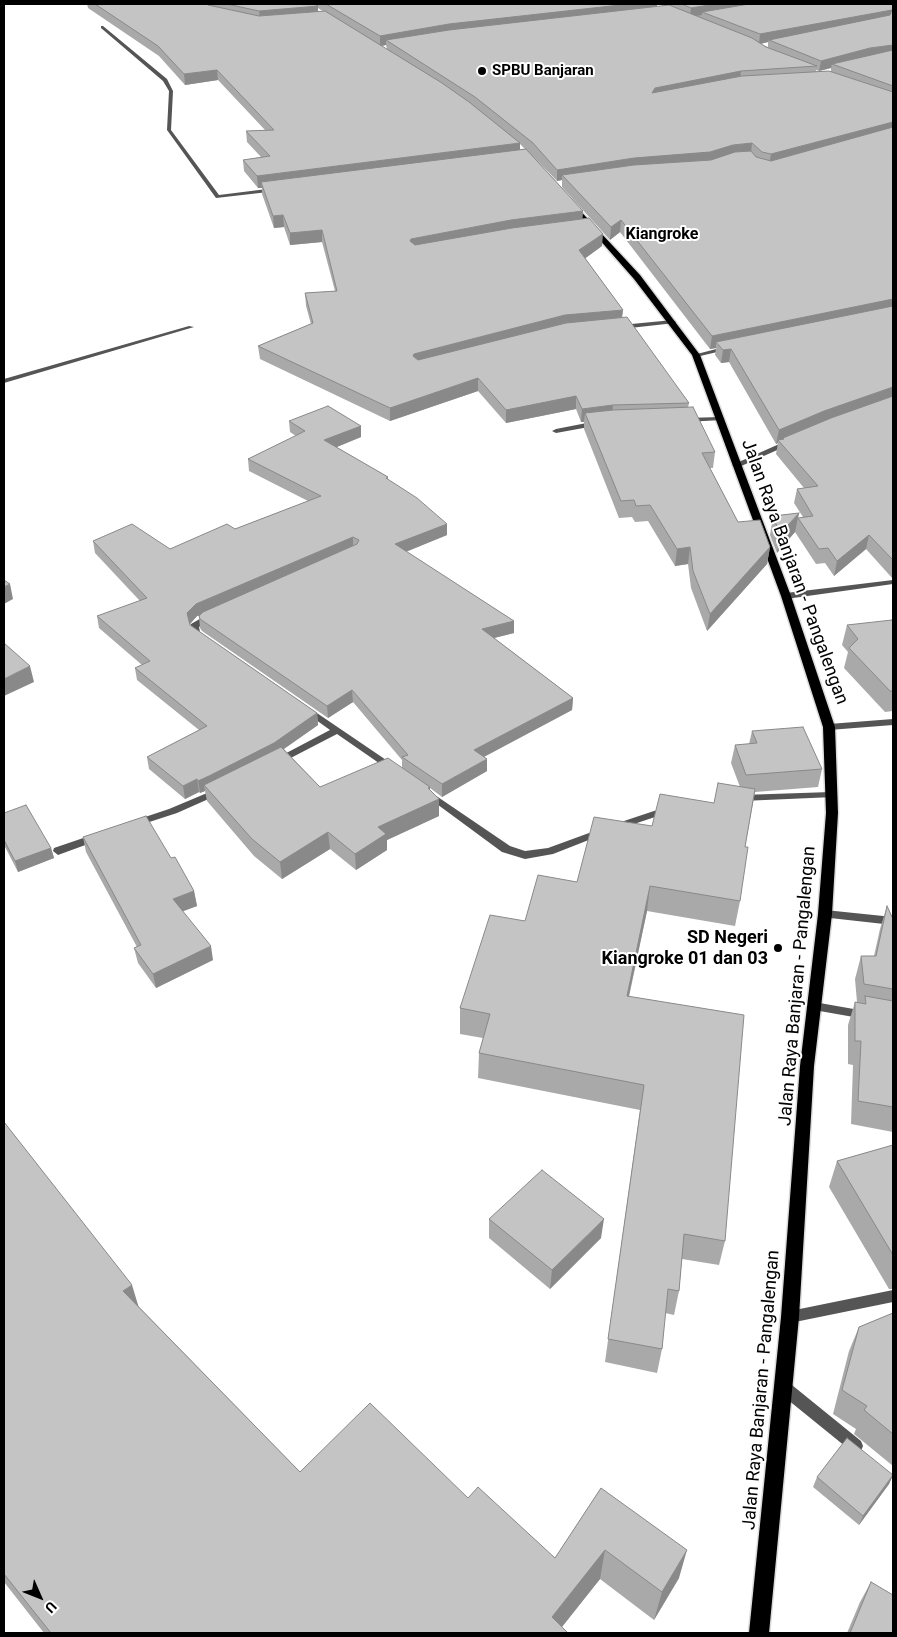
<!DOCTYPE html>
<html>
<head>
<meta charset="utf-8">
<style>
	body { margin:0 }
	#map { position:relative; width:897px; height:1637px; overflow:hidden; background:#fff; font-family:Roboto,sans-serif }
	canvas { display:block }
	.frame { position:absolute; inset:0; border:5px solid #000; pointer-events:none }
	.north { position:absolute; left:15px; top:1572px; width:50px; height:50px; -webkit-text-stroke:4px #fff; paint-order:stroke; rotate:134deg; font-size:14px; font-weight:700; line-height:20px; text-align:center; color:#000 }
	.north::after { content:''; display:block; margin:auto; width:18px; height:22px; background:#000; clip-path:polygon(50% 0,100% 100%,50% 72%,0 100%) }
</style>
</head>
<body>
<div id="map">
<canvas width="897" height="1637"></canvas>
<div class="frame"></div>
<div class="north">U</div>
</div>
<script>
const context = document.querySelector('canvas').getContext('2d');
context.lineJoin = 'round';
function toPath(rows) {
  const path = new Path2D();
  for (const r of rows) {
    path.moveTo(r[0], r[1]);
    for (let i = 2; i < r.length; i += 2) path.lineTo(r[i], r[i + 1]);
  }
  return path;
}
function trace(path, color, width, dash) {
  context.strokeStyle = color;
  context.lineWidth = width;
  context.lineCap = dash ? 'butt' : 'round';
  context.setLineDash(dash || []);
  context.stroke(path);
}
function paint(path, color) {
  context.fillStyle = color;
  context.fill(path, 'evenodd');
}
function drawText(font, color, halo, rows, align = 'center') {
  context.font = font + ' Roboto,sans-serif';
  context.lineWidth = 4;
  context.setLineDash([]);
  context.textBaseline = 'middle';
  context.strokeStyle = halo;
  context.fillStyle = color;
  for (const [text, x, y, turn = 0] of rows) {
    context.save();
    context.translate(x, y);
    context.rotate((+turn || 0) * Math.PI / 180);
    context.textAlign = isNaN(turn) ? turn : align;
    if (halo) context.strokeText(text, 0, 0);
    context.fillText(text, 0, 0);
    context.restore();
  }
}
const primary = toPath([
	[570,204,574,204,640,275,700,355,791,596,835,727,838,813,832,914,814,1066,799,1317,769,1633,749,1633,781,1317,800,1066,818,914,826,813,823,727,781,596,692,355,634,279,570,206,570,204]
]);
trace(primary, '#dbdbdb', 3);
paint(toPath([
	[101,26,103,26,167,79,173,91,171,130,219,195,275,188,277,189,277,191,216,198,167,130,169,91,163,81,101,28,101,26],
	[673,320,676,322,675,323,621,329,618,327,621,325,673,320],
	[189,326,194,327,4,383,4,379,189,326],
	[728,346,731,348,730,349,696,357,693,355,728,346],
	[720,417,722,418,722,420,686,422,682,420,686,418,720,417],
	[597,421,600,421,600,425,556,433,552,431,556,429,597,421],
	[786,441,793,443,739,467,736,467,732,465,786,441],
	[893,580,893,584,786,599,782,596,786,593,893,580],
	[210,613,214,616,213,618,199,627,200,632,205,636,204,638,198,638,193,635,190,626,191,624,210,613],
	[308,707,395,766,397,768,395,770,389,770,337,734,281,763,275,763,273,761,275,759,330,730,305,712,303,710,308,707],
	[893,719,893,725,829,730,824,727,829,724,893,719],
	[219,788,224,791,222,793,177,813,137,826,132,823,133,821,169,809,219,788],
	[429,791,510,846,525,851,548,848,600,829,605,832,604,834,553,854,525,859,502,852,426,796,424,794,429,791],
	[831,792,834,793,836,795,834,797,742,801,737,798,742,795,831,792],
	[666,807,671,810,670,812,616,830,611,827,612,825,666,807],
	[95,834,99,836,100,838,99,840,58,855,53,851,54,848,95,834],
	[825,910,893,917,893,925,821,917,820,914,821,911,825,910],
	[814,1002,865,1011,869,1012,871,1015,869,1018,865,1019,814,1010,810,1009,808,1006,810,1003,814,1002],
	[893,1290,893,1302,790,1323,785,1321,783,1317,785,1313,790,1311,893,1290],
	[782,1379,787,1381,861,1441,863,1446,861,1451,856,1453,851,1451,777,1391,775,1386,777,1381,782,1379]
]), '#555');
paint(primary, '#000');
paint(toPath([
	[87,4,657,4,657,7,664,6,658,4,893,4,893,579,866,549,834,576,825,563,816,564,795,532,798,518,803,517,794,503,797,489,804,488,776,454,778,443,776,444,729,362,721,363,715,355,716,348,710,349,620,232,610,240,562,187,562,180,557,181,532,155,583,211,582,219,602,246,585,258,623,310,622,318,689,403,688,408,715,452,713,468,710,468,738,522,770,547,767,564,707,631,691,588,688,564,675,566,648,521,635,522,632,517,619,518,584,429,584,422,581,422,576,409,506,423,478,391,390,421,260,359,258,346,311,324,306,306,305,293,335,291,322,242,290,245,284,227,274,228,262,194,262,188,258,188,244,171,243,160,261,157,247,142,246,131,265,130,218,80,185,85,159,56,88,8],
	[318,8,321,10,323,11,318,11],
	[768,42,768,47,761,44],
	[386,45,387,49,382,46],
	[831,68,831,71,816,71,816,70,819,71],
	[520,144,525,149,520,149],
	[289,421,361,426,361,437,336,447,388,477,388,480,447,524,447,535,406,552,514,621,514,633,494,638,573,698,572,710,484,757,487,771,442,797,430,788,430,791,439,799,439,816,387,840,387,850,356,870,330,849,282,879,254,856,207,801,205,791,200,793,199,792,185,799,149,769,147,757,199,730,137,680,135,668,142,665,99,628,97,616,140,601,95,553,93,541,170,549,235,529,308,501,249,471,248,459,296,436,290,432],
	[197,616,199,616,200,628,202,631,328,718,353,702,402,760,402,768,320,787,284,749,318,725,317,713,190,625,190,624],
	[799,513,795,532,777,553,770,535,773,516],
	[893,622,893,711,885,712,844,668,848,652,842,645,847,625],
	[752,731,822,769,818,787,755,792,745,847,740,901,735,926,647,911,629,997,725,1241,719,1265,682,1259,679,1291,674,1315,665,1313,662,1349,657,1373,605,1362,640,1110,478,1078,479,1053,483,1038,460,1034,460,1008,525,921,652,826,714,803,740,787,731,763,735,745,749,744],
	[4,813,51,848,54,858,18,872,4,845],
	[83,837,171,858,194,891,197,906,182,911,213,960,156,988,138,963,134,948,137,947,86,852],
	[887,906,893,919,893,1132,851,1124,853,1065,848,1064,848,1025,855,1002,857,1002,855,979,861,956,874,956,880,929],
	[4,1122,139,1307,300,1472,468,1498,555,1558,601,1488,679,1578,654,1620,600,1579,562,1627,568,1633,44,1633,4,1582],
	[893,1145,893,1289,889,1289,829,1187,837,1161],
	[489,1219,601,1238,550,1289,489,1238],
	[893,1313,893,1466,854,1434,856,1429,833,1414,849,1351,859,1327],
	[893,1475,889,1484,859,1525,813,1487,817,1477],
	[871,1582,893,1633,847,1633,860,1602]
]), '#a9a9a9');
paint(toPath([
	[628,4,657,4,657,10,386,40,386,45,380,46,380,36,449,24],
	[715,4,772,4,702,12,702,15,690,17,691,8],
	[318,6,318,16,260,20,259,11],
	[892,10,890,19,769,40,768,42,759,44,760,34],
	[893,45,893,55,832,64,831,68,819,71,821,61,870,48],
	[217,70,218,80,185,85,184,74],
	[741,71,740,81,652,93,655,88],
	[893,122,893,133,769,165,771,154],
	[520,143,520,154,261,182,262,188,258,188,257,176],
	[752,143,751,154,709,163,562,175,562,180,557,181,557,170,634,158],
	[583,211,582,223,412,251,410,241,411,239,511,220],
	[283,215,284,227,274,228,273,216],
	[621,220,620,232,610,240,611,227],
	[322,230,322,242,290,245,290,233],
	[603,234,602,246,579,263,579,250],
	[893,299,893,311,716,342,716,348,710,349,712,336],
	[623,310,621,323,415,367,413,356,414,354,565,315],
	[731,349,729,362,721,363,723,350],
	[478,378,478,391,390,421,390,408],
	[893,387,893,396,783,438,783,441,778,440,778,443,776,444,779,430,824,411],
	[576,396,576,409,506,423,506,410],
	[613,405,612,418,585,413,584,422,581,422,582,409],
	[361,426,361,437,325,452,324,440],
	[799,513,795,532,777,553,780,534],
	[447,524,447,535,395,556,395,544],
	[869,535,866,549,834,576,837,561],
	[353,537,353,548,197,616,189,625,187,613,196,604],
	[690,547,688,564,675,566,677,549],
	[770,547,767,564,707,631,710,614],
	[10,584,13,599,4,604,4,587],
	[514,621,514,633,482,641,482,629],
	[30,666,34,682,4,696,4,679],
	[352,690,353,702,328,718,327,706],
	[573,698,572,710,474,762,474,750],
	[317,713,318,725,275,755,204,785,205,791,200,793,198,781],
	[487,759,487,771,442,797,442,784],
	[197,779,199,792,185,799,183,786],
	[430,787,430,803,439,799,439,816,387,840,387,850,356,870,355,854,378,827],
	[328,832,330,849,282,879,280,862],
	[51,848,54,858,18,872,15,861],
	[650,886,647,911,623,1022,627,996],
	[194,891,197,906,176,914,173,899],
	[211,946,213,960,156,988,153,974],
	[604,1219,601,1238,550,1289,552,1270],
	[132,1285,142,1318,123,1291],
	[893,1475,889,1484,859,1525,863,1516],
	[605,1550,600,1579,557,1633,552,1617],
	[687,1550,679,1578,654,1620,662,1592]
]), '#898989');
const building = toPath([
	[95,4,207,4,208,5,259,16,325,11,442,83,469,102,520,143,257,176,243,160,270,156,246,131,274,130,217,70,184,74,158,46,95,4],
	[227,4,314,4,318,6,259,11,227,4],
	[326,4,629,4,449,24,380,36,326,4],
	[682,4,715,4,691,8,682,4],
	[749,4,893,4,893,45,870,48,821,61,769,40,890,15,892,10,760,34,702,12,749,4],
	[669,5,752,38,766,47,817,66,741,71,655,88,652,93,742,76,829,71,893,92,893,122,771,154,762,152,752,143,733,145,710,152,634,158,557,170,533,143,475,97,386,40,449,30,669,5],
	[893,50,893,86,832,64,893,50],
	[893,127,893,299,712,336,621,220,611,227,562,175,634,165,711,160,735,152,751,151,756,157,771,161,893,127],
	[526,149,583,211,511,220,411,239,410,241,415,245,512,228,589,218,603,234,579,250,623,310,565,315,414,354,413,356,418,360,566,323,627,317,689,403,613,405,582,409,576,396,506,410,478,378,390,408,258,346,313,323,305,293,337,291,322,230,290,233,283,215,273,216,261,182,526,149],
	[893,306,893,387,824,411,779,430,731,349,723,350,716,342,893,306],
	[893,396,893,560,869,535,837,561,828,548,819,549,798,518,813,516,797,489,818,486,778,440,784,439,783,438,831,418,893,396],
	[328,406,361,426,324,440,388,477,386,478,417,498,447,524,395,544,514,621,482,629,573,698,474,750,487,759,442,784,402,757,408,755,352,690,327,706,200,619,199,616,203,612,357,544,359,540,353,537,196,604,187,613,190,625,317,713,274,743,209,776,198,781,197,779,183,786,147,757,207,726,135,668,150,661,97,616,147,598,93,541,132,524,170,549,227,524,235,529,321,496,248,459,305,431,289,421,328,406],
	[693,407,715,452,702,453,738,522,760,520,770,547,710,614,693,571,690,547,677,549,650,505,636,506,634,500,621,501,585,413,613,410,693,407],
	[799,513,780,534,773,516,799,513],
	[4,580,10,584,4,587,4,580],
	[892,620,893,622,893,691,890,691,849,648,858,639,847,625,892,620],
	[4,643,30,666,4,679,4,643],
	[803,727,822,769,746,775,735,745,757,743,752,731,803,727],
	[281,747,320,787,388,758,430,787,428,788,439,799,378,827,386,834,355,854,328,832,280,862,252,839,204,785,281,747],
	[718,783,755,789,745,847,748,847,740,901,650,886,627,996,744,1015,725,1241,684,1234,679,1291,668,1289,662,1349,608,1339,644,1085,479,1053,490,1014,460,1008,490,915,525,921,538,875,577,882,594,817,652,826,660,794,714,803,718,783],
	[26,805,51,848,15,861,4,840,4,813,26,805],
	[146,816,171,858,175,857,194,891,173,899,211,946,153,974,134,948,141,945,83,837,146,816],
	[887,906,893,919,893,989,864,984,861,956,876,956,887,906],
	[865,996,893,1001,893,1107,858,1101,861,1041,855,1041,855,1002,866,1004,865,996],
	[4,1122,132,1285,123,1291,300,1472,370,1403,468,1498,478,1487,555,1558,601,1488,687,1550,662,1592,605,1550,552,1617,568,1633,51,1633,4,1574,4,1122],
	[893,1145,893,1255,837,1161,893,1145],
	[542,1170,604,1219,552,1270,489,1219,542,1170],
	[893,1313,893,1434,864,1410,867,1406,842,1390,859,1327,893,1313],
	[847,1438,893,1475,863,1516,817,1477,847,1438],
	[871,1582,893,1595,893,1633,850,1633,871,1582]
]);
paint(building, '#c4c4c4');
trace(building, '#898989', 1);
for (const [x, y, r, color] of [
	[482,71,5,"#000"],
	[778,948,5,"#000"]
]) {
  const dot = new Path2D();
  dot.arc(x, y, r, 0, 2 * Math.PI);
  context.fillStyle = color;
  context.fill(dot);
  trace(dot, '#fff', 2);
}
drawText('bold 15px', '#000', '#fff', [
	["SPBU Banjaran",492,71]
], 'left');
drawText('bold 16px', '#000', '#fff', [
	["Kiangroke",662,235]
]);
drawText('18px', '#000', '#fff', [
	["Jalan Raya Banjaran - Pangalengan",794,572,70],
	["Jalan Raya Banjaran - Pangalengan",798,986,-85],
	["Jalan Raya Banjaran - Pangalengan",762,1390,-85]
]);
drawText('bold 18px', '#000', '#fff', [
	["SD Negeri",768,938],
	["Kiangroke 01 dan 03",768,959]
], 'right');
</script>
</body>
</html>
